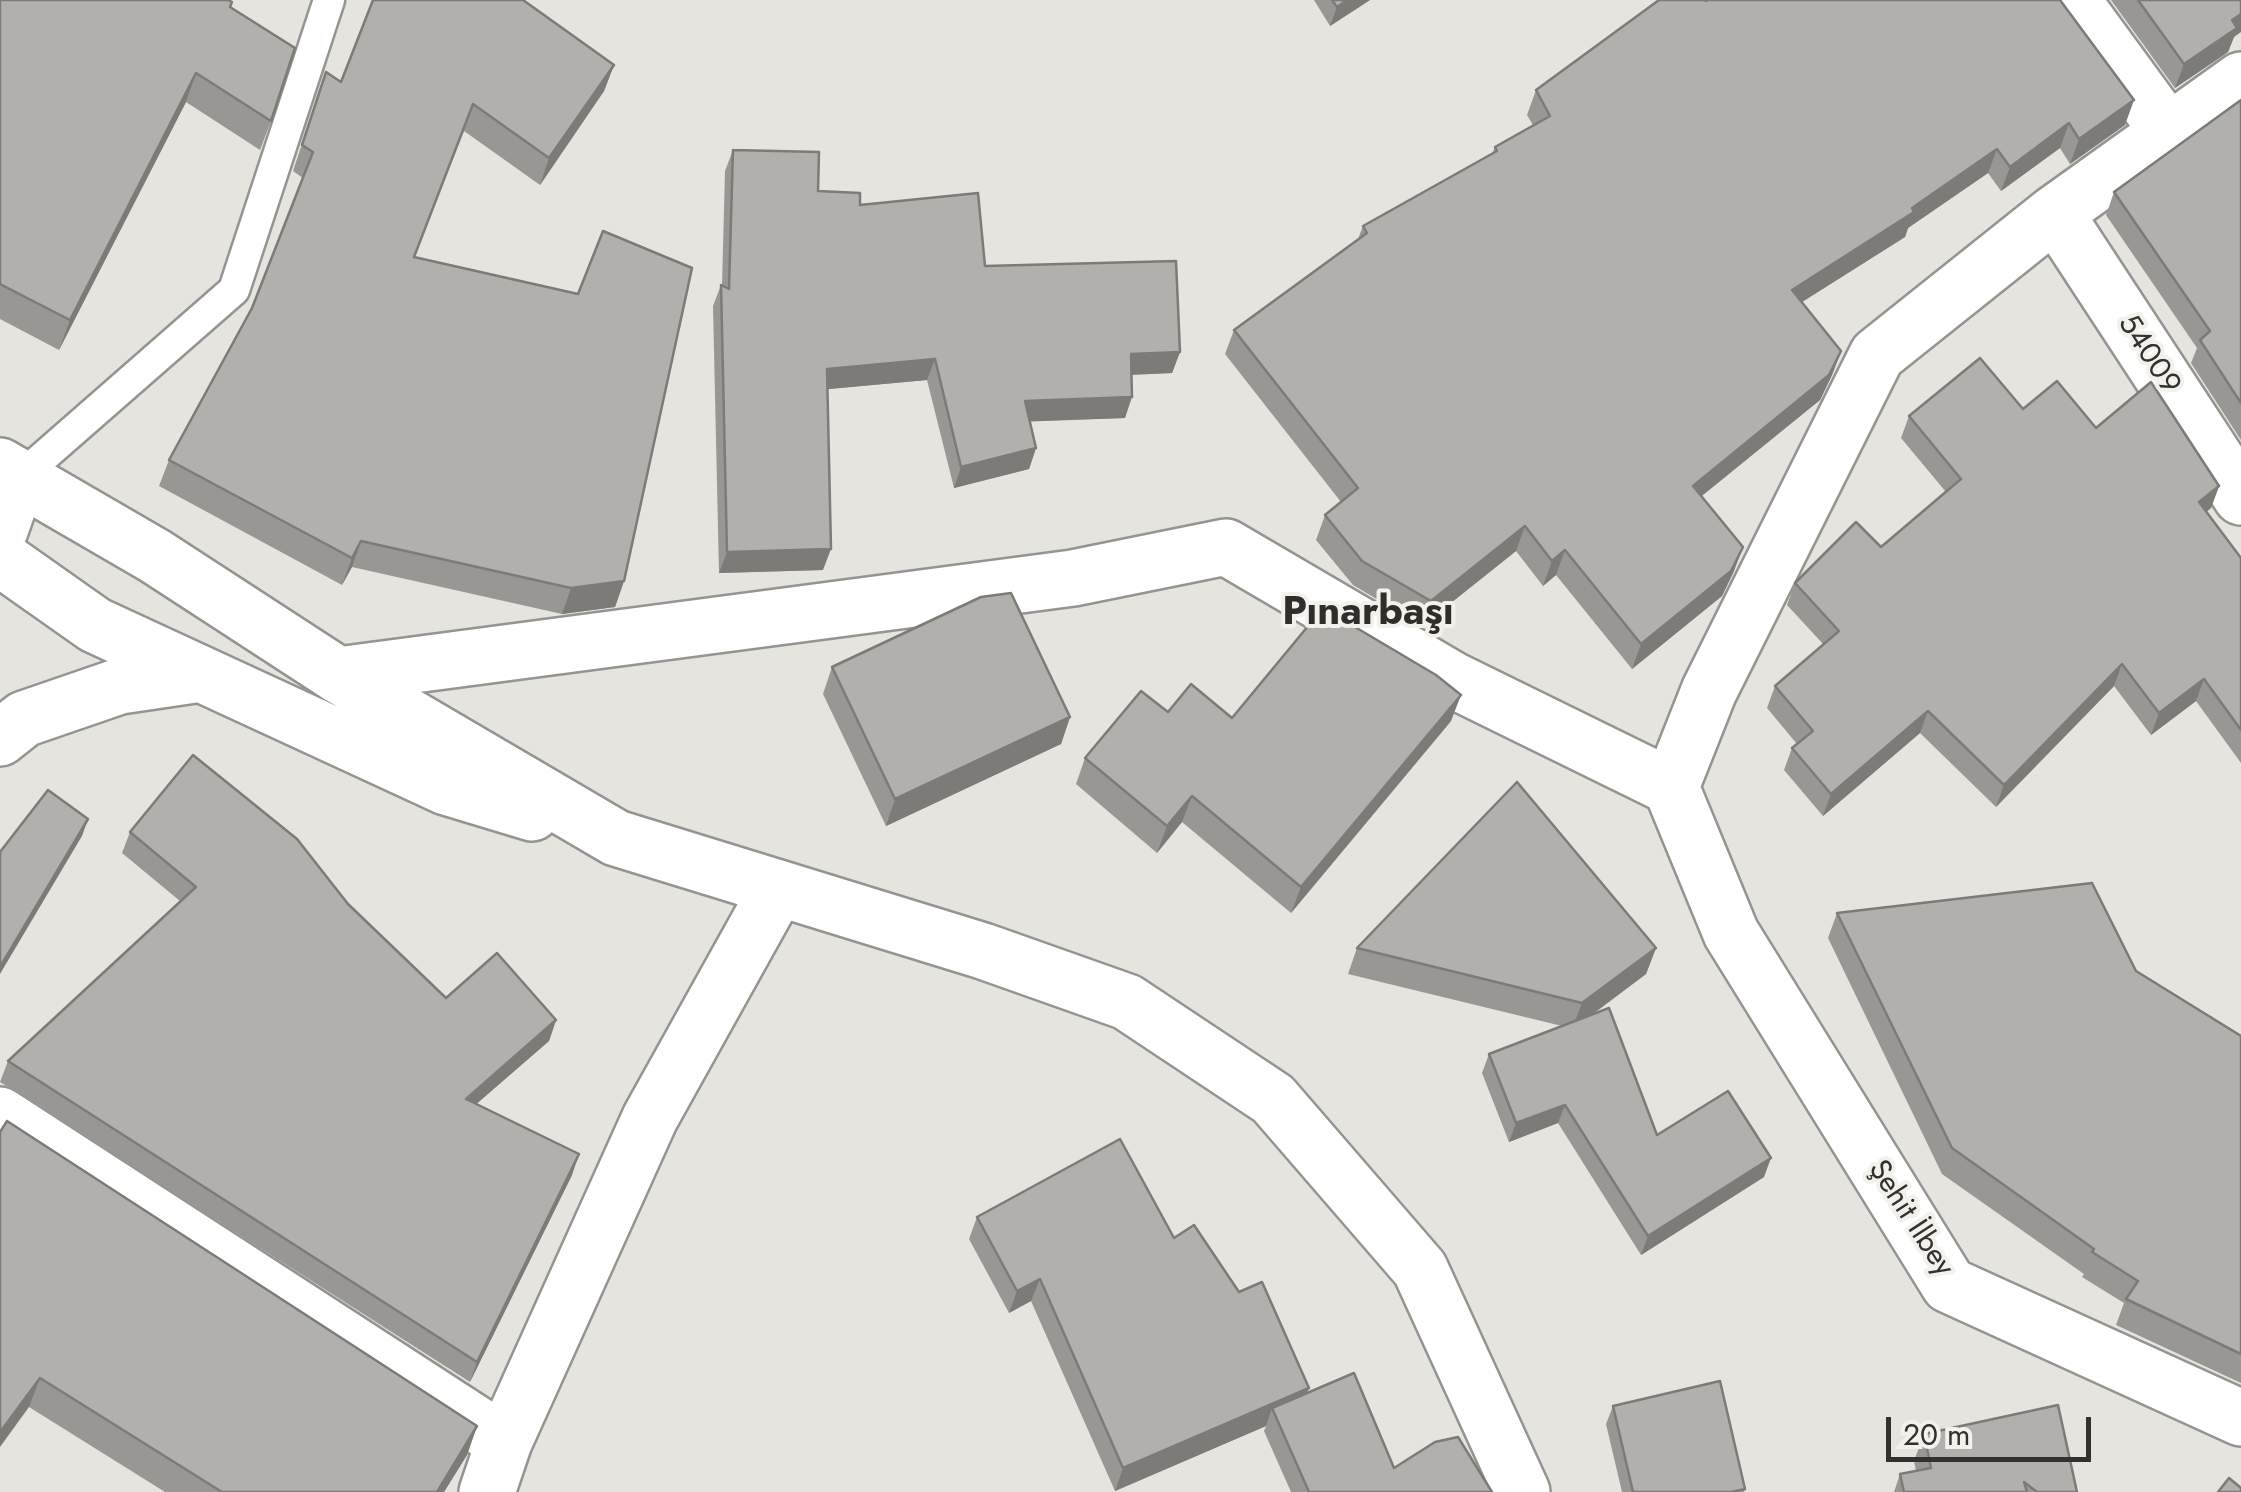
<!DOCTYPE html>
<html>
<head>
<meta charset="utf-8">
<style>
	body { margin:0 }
	#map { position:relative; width:2241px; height:1492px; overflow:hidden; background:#e6e4df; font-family:Jost,sans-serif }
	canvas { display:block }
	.scale { position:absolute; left:1886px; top:1417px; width:205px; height:45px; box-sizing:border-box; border:5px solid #32312f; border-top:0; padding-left:12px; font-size:30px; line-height:35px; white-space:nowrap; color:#32312f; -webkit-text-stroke:8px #f3f1ec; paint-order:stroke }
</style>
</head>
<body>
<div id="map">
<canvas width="2241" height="1492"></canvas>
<div class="scale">20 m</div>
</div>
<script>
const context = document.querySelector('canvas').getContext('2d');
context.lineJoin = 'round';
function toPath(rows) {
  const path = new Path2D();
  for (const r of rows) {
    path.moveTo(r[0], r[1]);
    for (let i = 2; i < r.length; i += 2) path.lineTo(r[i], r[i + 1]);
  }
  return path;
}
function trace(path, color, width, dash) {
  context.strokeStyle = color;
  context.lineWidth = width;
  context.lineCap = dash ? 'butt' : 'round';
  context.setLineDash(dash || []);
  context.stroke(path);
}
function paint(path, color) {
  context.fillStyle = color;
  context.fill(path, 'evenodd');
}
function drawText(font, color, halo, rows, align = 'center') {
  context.font = font + ' Jost,sans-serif';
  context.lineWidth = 8;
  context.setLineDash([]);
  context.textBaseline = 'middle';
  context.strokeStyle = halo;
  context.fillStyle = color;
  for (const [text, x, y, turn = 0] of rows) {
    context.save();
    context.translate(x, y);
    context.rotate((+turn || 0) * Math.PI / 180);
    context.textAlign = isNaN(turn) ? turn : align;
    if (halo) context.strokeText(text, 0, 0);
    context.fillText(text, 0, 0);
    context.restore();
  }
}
const service = toPath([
	[18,479,234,290,329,0]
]);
const minor = toPath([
	[2072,0,2170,134],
	[2055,213,2241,497],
	[0,530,18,479],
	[338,675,1073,578,1226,547,1453,680,1671,787,1731,933,1949,1285,2241,1418],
	[1671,787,1709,691,1877,355,2055,213,2241,80],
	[0,1115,504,1442],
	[487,1492,504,1442,650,1118,778,888]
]);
const tertiary = toPath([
	[0,466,155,556,338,675,616,838,983,951,1127,1002,1273,1099,1420,1269,1522,1492],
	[0,558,95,625,446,787,532,813],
	[0,738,24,719,120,686,201,674]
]);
trace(service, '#969490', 35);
trace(minor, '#969490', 60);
trace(tertiary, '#969490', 60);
trace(service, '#fff', 30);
trace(minor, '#fff', 55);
trace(tertiary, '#fff', 55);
paint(toPath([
	[0,0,230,7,271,121,260,150,186,102,59,350,0,319],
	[1314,0,1370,0,1330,26],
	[2111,0,2241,0,2234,37,2228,52,2175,88],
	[1706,1,2125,125,2070,164,2060,148,2001,191,1988,173,1908,228,1905,237,1802,302,1841,351,1832,375,1820,400,1702,496,1734,571,1722,596,1632,669,1556,575,1543,586,1516,551,1422,626,1353,585,1316,540,1325,515,1341,502,1225,354,1234,330,1358,239,1363,226,1492,154,1495,147,1533,125,1527,115,1536,90],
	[614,65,604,91,540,185,464,131,414,257,624,581,615,607,562,614,352,567,342,585,159,486,169,460,252,308,303,178,293,171,326,72,341,82],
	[2241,100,2241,440,2191,363,2197,348,2106,215,2114,192],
	[733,150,818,191,860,205,985,266,1180,352,1172,373,1131,375,1125,418,1030,421,1036,448,1029,469,954,488,927,380,827,389,823,570,719,573,713,306,721,285,722,286,725,171],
	[2023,409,2096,428,2219,486,2211,508,2206,512,2241,558,2241,763,2196,701,2151,735,2114,686,1996,807,1920,733,1823,816,1784,770,1792,748,1797,744,1767,708,1775,686,1824,645,1787,605,1795,583,1881,547,1946,492,1901,438,1909,416],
	[832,667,1070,717,1061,744,886,826,823,694],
	[1168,712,1232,718,1451,721,1291,913,1182,822,1157,853,1076,784,1085,758],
	[130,832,348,904,446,998,556,1020,549,1041,476,1104,572,1175,470,1382,0,1082,8,1061,180,901,122,853],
	[1837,913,2136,971,2241,1036,2241,1383,2116,1325,2124,1303,2082,1277,2084,1274,1942,1174,1828,938],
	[1357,948,1656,948,1646,974,1592,1015,1657,1135,1764,1177,1641,1255,1558,1123,1509,1142,1482,1073,1489,1054,1562,1026,1348,974],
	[0,1132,477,1426,467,1455,444,1492,165,1492,29,1407],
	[977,1217,1174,1238,1307,1393,1394,1468,1492,1492,1291,1492,1264,1431,1266,1426,1115,1491,1031,1301,1009,1313,969,1239],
	[1613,1406,1745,1489,1744,1492,1622,1492,1606,1424],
	[1924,1434,2077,1492,1894,1492,1900,1474,1916,1471,1914,1461]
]), '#999794');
paint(toPath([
	[1347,0,1370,0,1330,26,1337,7],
	[2241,14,2241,32,2234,37,2228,52,2175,88,2184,64],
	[614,65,604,91,540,185,549,158],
	[196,73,186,102,59,350,70,320],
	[2134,100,2125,125,2070,164,2079,139],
	[2069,123,2060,148,2001,191,2010,167],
	[1997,149,1988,173,1908,228,1905,237,1783,314,1792,290],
	[1841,351,1832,375,1820,400,1684,510,1693,486],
	[1180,352,1172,373,1123,375,1131,354],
	[935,359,927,380,819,390,827,369],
	[1132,397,1125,418,1017,422,1025,401],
	[1036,448,1029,469,954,488,961,467],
	[2219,486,2211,508,2191,524,2199,502],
	[1525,526,1516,551,1422,626,1431,601],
	[361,541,352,567,342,585,352,558],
	[1743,547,1734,571,1722,596,1632,669,1641,644],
	[831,549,823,570,719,573,727,552],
	[1565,550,1556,575,1543,586,1552,561],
	[624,581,615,607,562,614,571,588],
	[2122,664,2114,686,1996,807,2004,785],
	[2204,679,2196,701,2151,735,2159,713],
	[1461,695,1451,721,1291,913,1301,887],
	[1928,711,1920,733,1823,816,1831,794],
	[1070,717,1061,744,886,826,895,799],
	[1192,796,1182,822,1157,853,1167,826],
	[88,819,82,836,0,974,0,967],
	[1656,948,1646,974,1572,1029,1582,1003],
	[556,1020,549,1041,458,1120,466,1099],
	[1565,1105,1558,1123,1509,1142,1516,1123],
	[579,1154,572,1175,470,1382,477,1362],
	[1771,1158,1764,1177,1641,1255,1648,1236],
	[1040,1279,1031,1301,1009,1313,1017,1291],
	[40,1378,29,1407,0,1447,0,1432],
	[1309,1388,1300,1411,1272,1408,1266,1426,1115,1491,1123,1468],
	[477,1426,467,1455,444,1492,437,1492]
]), '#7d7b78');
const building = toPath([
	[0,0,228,0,232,2,230,7,295,48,271,121,196,73,70,320,0,284,0,0],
	[373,0,523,0,614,65,549,158,473,104,414,257,578,294,603,231,692,268,624,581,571,588,361,541,352,558,169,460,252,308,313,152,302,145,326,72,341,82,373,0],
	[1332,0,1347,0,1337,7,1332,0],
	[1659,0,1705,0,1706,1,1708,0,2060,0,2134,100,2079,139,2069,123,2010,167,1997,149,1912,208,1914,212,1792,290,1841,351,1829,375,1693,486,1743,547,1731,571,1641,644,1565,550,1552,561,1525,526,1431,601,1362,561,1325,515,1358,488,1234,330,1367,233,1363,226,1497,151,1495,147,1550,116,1536,90,1659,0],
	[2138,0,2241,0,2241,14,2232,20,2237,28,2184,64,2138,0],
	[2241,100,2241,403,2200,340,2210,331,2114,192,2241,100],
	[733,150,819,152,818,191,860,193,860,205,978,193,985,266,1176,261,1180,352,1131,354,1132,397,1025,401,1036,448,961,467,935,359,827,369,831,549,727,552,721,285,729,289,733,150],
	[1980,358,2023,409,2057,381,2096,428,2151,382,2219,486,2199,502,2241,558,2241,730,2204,679,2159,713,2122,664,2004,785,1928,711,1831,794,1792,748,1813,731,1775,686,1839,631,1795,583,1856,522,1881,547,1961,479,1909,416,1980,358],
	[1011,593,1070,717,895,799,832,667,981,597,1011,593],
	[1323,608,1436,675,1461,695,1301,887,1192,796,1167,826,1085,758,1141,691,1168,712,1191,684,1232,718,1323,608],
	[193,755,297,839,348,904,446,998,497,953,556,1020,466,1099,579,1154,477,1362,8,1061,196,887,130,832,193,755],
	[1517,782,1656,948,1582,1003,1357,948,1517,782],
	[48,790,88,819,0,967,0,852,48,790],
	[2092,883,2136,971,2241,1036,2241,1354,2126,1299,2138,1281,2092,1252,2094,1249,1952,1148,1837,913,2092,883],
	[1609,1008,1657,1135,1728,1091,1771,1158,1648,1236,1565,1105,1516,1123,1489,1054,1609,1008],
	[7,1121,477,1426,437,1492,222,1492,40,1378,0,1432,0,1132,7,1121],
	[1120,1139,1174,1238,1194,1225,1239,1292,1262,1282,1309,1388,1123,1468,1040,1279,1017,1291,977,1217,1120,1139],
	[1354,1373,1394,1468,1435,1442,1458,1437,1492,1492,1309,1492,1272,1408,1354,1373],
	[1720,1381,1745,1489,1731,1492,1633,1492,1613,1406,1720,1381],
	[2058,1405,2077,1492,2037,1492,2024,1482,2027,1492,1904,1492,1900,1474,1931,1468,1924,1434,2058,1405],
	[2229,1478,2241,1488,2241,1492,2218,1492,2229,1478]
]);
paint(building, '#b2b0ac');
trace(building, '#7d7b78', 2.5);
drawText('30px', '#32312f', '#f3f1ec', [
	["54009",2148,355,57],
	["Şehit İlbey",1910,1219,57]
]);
drawText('bold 40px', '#2f2e2a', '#f3f1ec', [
	["Pınarbaşı",1368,614]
]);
</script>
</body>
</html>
